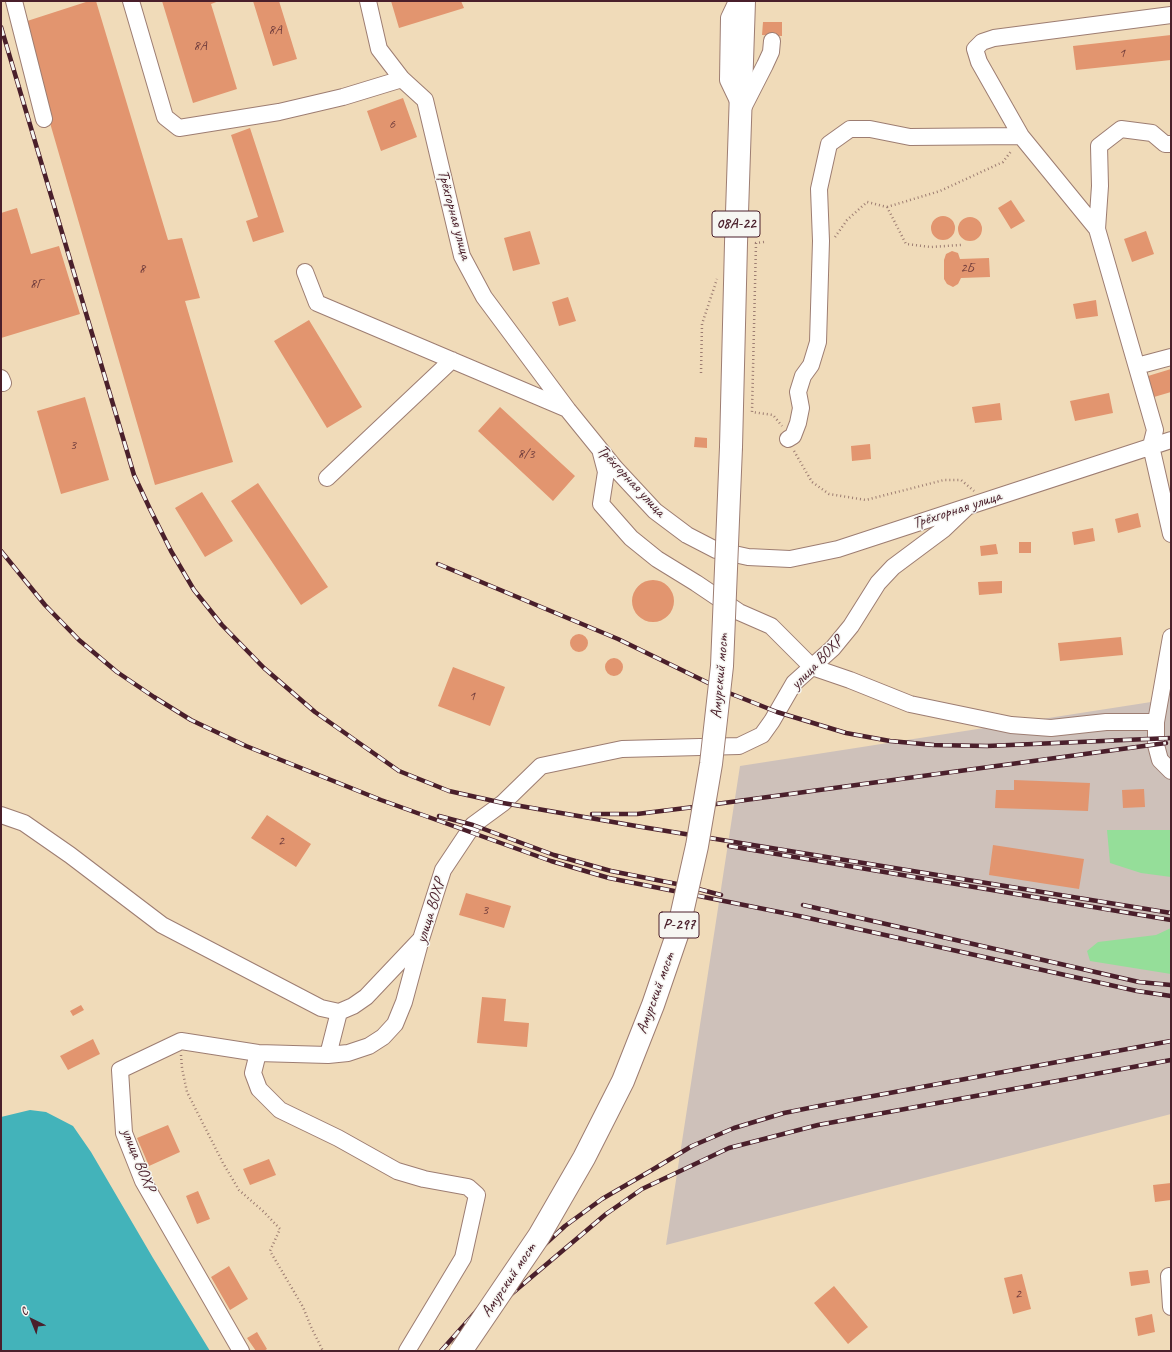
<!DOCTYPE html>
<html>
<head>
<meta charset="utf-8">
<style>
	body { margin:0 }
	#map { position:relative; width:1172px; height:1352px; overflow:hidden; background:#f0dbb9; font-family:Caveat,sans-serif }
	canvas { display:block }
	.frame { position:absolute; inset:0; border:2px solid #4a1f2b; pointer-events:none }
	.north { position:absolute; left:12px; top:1300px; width:40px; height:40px; -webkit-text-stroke:3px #f6f6f2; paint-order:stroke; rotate:317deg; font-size:11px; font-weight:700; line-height:16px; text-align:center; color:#4a1f2b }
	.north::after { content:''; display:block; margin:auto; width:14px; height:18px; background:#4a1f2b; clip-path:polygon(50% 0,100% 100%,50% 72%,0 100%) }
</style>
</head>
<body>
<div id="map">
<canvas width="1172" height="1352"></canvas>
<div class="frame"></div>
<div class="north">С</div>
</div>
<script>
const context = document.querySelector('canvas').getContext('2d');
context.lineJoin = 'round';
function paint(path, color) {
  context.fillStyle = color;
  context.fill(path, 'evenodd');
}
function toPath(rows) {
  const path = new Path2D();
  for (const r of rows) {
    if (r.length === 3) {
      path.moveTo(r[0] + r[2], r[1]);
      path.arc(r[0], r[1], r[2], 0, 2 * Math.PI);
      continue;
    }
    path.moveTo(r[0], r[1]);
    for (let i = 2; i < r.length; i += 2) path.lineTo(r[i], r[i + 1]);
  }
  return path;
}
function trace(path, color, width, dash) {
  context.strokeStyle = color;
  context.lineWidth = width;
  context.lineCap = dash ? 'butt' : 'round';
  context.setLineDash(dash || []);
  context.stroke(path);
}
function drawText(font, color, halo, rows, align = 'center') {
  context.font = font + ' Caveat,sans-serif';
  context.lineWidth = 3;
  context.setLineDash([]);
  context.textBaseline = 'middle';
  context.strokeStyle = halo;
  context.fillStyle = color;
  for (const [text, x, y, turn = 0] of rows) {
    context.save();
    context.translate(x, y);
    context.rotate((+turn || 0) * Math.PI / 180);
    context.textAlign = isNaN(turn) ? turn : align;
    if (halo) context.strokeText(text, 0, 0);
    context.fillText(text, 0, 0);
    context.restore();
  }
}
paint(toPath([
	[1171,672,1171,1114,666,1245,740,766,1164,700]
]), '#cec1ba');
paint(toPath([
	[1107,830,1171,830,1171,877,1141,873,1110,863],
	[1171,928,1171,974,1090,961,1087,951,1098,942,1156,935]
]), '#95de99');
paint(toPath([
	[30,1110,46,1112,73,1126,91,1152,153,1258,210,1351,1,1351,1,1117]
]), '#43b3ba');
paint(toPath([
	[89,1,96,1,168,240,182,238,200,298,185,301,233,462,155,485,21,23],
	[162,1,219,1,211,4,237,89,193,103],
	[253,1,279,1,297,59,273,66],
	[391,1,461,1,464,8,399,28],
	[763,22,782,22,782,36,762,35],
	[1171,35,1171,60,1076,70,1073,46],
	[403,98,417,137,381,151,367,111],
	[250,128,284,232,253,242,246,221,258,217,231,135],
	[1011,200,1025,221,1011,229,998,208],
	[17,208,31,254,59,246,80,314,1,338,1,213],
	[943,228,12],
	[970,229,12],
	[530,231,540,264,513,271,504,238],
	[1146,231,1154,254,1132,262,1124,239],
	[952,251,958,253,960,259,989,258,990,277,961,278,958,284,953,287,947,284,944,279,944,260,946,254],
	[568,297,576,321,559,326,552,302],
	[1096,300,1098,316,1076,319,1073,304],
	[309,320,362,407,327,428,274,341],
	[1171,369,1171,392,1154,397,1148,376],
	[1109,393,1113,413,1075,421,1070,401],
	[85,397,109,480,61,494,37,411],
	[1000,403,1002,420,975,423,972,407],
	[500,407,575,476,553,501,478,431],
	[695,437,707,438,707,448,694,447],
	[870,444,871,459,852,461,851,446],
	[258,483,328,587,301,605,231,501],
	[202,492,233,541,205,557,175,508],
	[1138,513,1141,527,1118,533,1115,519],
	[1093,528,1095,541,1074,545,1072,532],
	[1019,542,1031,542,1031,553,1019,553],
	[996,544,998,554,981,556,980,546],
	[653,601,21],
	[1002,581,1002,593,979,595,978,582],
	[579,643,9],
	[1121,637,1123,655,1060,661,1058,643],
	[614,667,9],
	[453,667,505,687,490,726,438,706],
	[1014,780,1090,783,1088,811,995,808,996,790,1014,790],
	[1144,789,1145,807,1123,808,1122,790],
	[267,815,311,844,296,867,251,838],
	[993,845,1084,859,1079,889,989,875],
	[466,893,511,906,504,928,459,915],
	[482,997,506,999,504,1021,529,1023,527,1047,477,1043],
	[81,1005,84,1010,73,1016,70,1011],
	[93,1039,100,1054,68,1070,60,1056],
	[168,1125,180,1152,149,1166,137,1138],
	[269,1159,276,1175,250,1185,243,1169],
	[1171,1183,1171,1200,1155,1202,1153,1185],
	[198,1191,210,1219,197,1224,186,1196],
	[229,1266,248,1299,230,1310,211,1277],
	[1148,1270,1150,1283,1131,1286,1129,1272],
	[1022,1274,1031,1309,1013,1314,1004,1278],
	[834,1286,868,1327,848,1344,814,1303],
	[1152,1314,1155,1332,1138,1336,1135,1318],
	[257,1332,267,1349,264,1351,256,1351,247,1338]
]), '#e2956f');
const minor = toPath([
	[14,1,44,119],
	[131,1,165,117,179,128,279,112,343,97,402,79],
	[368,1,379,49,402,79,425,100,462,256,484,297,568,410,615,468,655,511,687,535,716,550,748,557,790,559,838,549,1171,440],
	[737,1,729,18,728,80,739,103],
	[742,110,765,65,771,52,772,41],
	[1021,136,979,62,975,49,982,42,994,38,1171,15],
	[1097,229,1100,186,1099,146,1121,129,1152,133,1165,144,1171,144],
	[305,272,317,303,567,409],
	[1137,366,1171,357],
	[1,378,3,383],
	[788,439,793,436,798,423,801,408,798,392,803,376,811,365,818,342,821,241,819,189,829,144,850,129,870,129,910,137,1021,136,1097,229,1155,430,1151,446,1171,534],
	[601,453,606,472,601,504,631,538,657,559,696,583,739,612,771,626,812,667,850,680,910,704,1011,725,1051,728,1106,722,1156,722],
	[327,478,452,360],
	[1171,637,1156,722,1156,745,1160,760,1171,771],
	[1,815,24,823,70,855,162,925,321,1008,339,1012,353,1006,366,997,420,940],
	[258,1053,253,1073,259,1089,280,1110,338,1138,397,1171,424,1179,468,1187,477,1195,463,1258,407,1351],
	[328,1055,339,1012],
	[1169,1276,1171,1307],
	[241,1351,143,1181,124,1133,120,1070,181,1041,258,1053,328,1055,348,1053,369,1046,383,1037,395,1024,404,1002,421,939,443,870,473,825,503,803,541,766,622,749,739,746,762,735,772,721,794,683,833,648,851,626,878,583,893,567,944,529,966,508]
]);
const highway = toPath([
	[731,447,736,243,744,1]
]);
trace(minor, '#9d7d72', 18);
trace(highway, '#9d7d72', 24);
trace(toPath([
	[887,207,940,191,1003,162,1012,150],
	[835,237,847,220,867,202,887,207,906,244,931,247,961,245],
	[764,242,756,243,752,412,773,415,782,426],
	[701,373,702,324,717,279],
	[794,451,812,482,829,494,866,500,944,480,961,480,974,491],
	[181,1055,182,1068,187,1092,223,1163,239,1190,264,1212,280,1229,270,1251,303,1307,311,1327,323,1351]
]), '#9d7d72', 2.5, [1, 3]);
trace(minor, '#fff', 16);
trace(highway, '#fff', 22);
const rail = toPath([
	[1,27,134,475,150,509,171,551,194,590,222,625,264,668,315,712,399,771,449,791,503,803,642,827,1171,913],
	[1,551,45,605,79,640,117,672,154,697,191,720,246,746,381,800,551,861,609,878,804,917,1137,991,1171,996],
	[438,564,618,639,729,693,777,712,846,733,890,741,934,745,987,746,1171,738],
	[592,814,637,814,694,807,1166,743],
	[439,816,473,825,554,855,611,871,687,886,721,895],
	[729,846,1171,920],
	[803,905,1139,982,1171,985],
	[441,1351,498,1287,565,1226,602,1199,652,1170,692,1146,734,1128,784,1113,819,1106,1171,1041],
	[464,1351,509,1296,606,1214,642,1189,729,1148,818,1125,1171,1060]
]);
trace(rail, '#4a1f2b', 4.5);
trace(rail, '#f6f6f2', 3, [9]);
const highwayBridge = toPath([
	[461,1351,539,1236,584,1158,623,1081,653,1005,677,935,697,846,711,764,722,666,731,447]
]);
trace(highwayBridge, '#9d7d72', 24, []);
trace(highwayBridge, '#fff', 22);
drawText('14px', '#703c3c', null, [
	["8А",275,30],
	["8А",200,46],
	["1",1122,53],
	["6",392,124],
	["2Б",967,268],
	["8",142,269],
	["8Г",36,284],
	["3",73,445],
	["8/3",526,454],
	["1",472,696],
	["2",281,841],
	["3",485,910],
	["2",1018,1294]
]);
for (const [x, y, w] of [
	[736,224,48],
	[679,925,40]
]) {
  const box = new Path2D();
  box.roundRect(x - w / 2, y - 13, w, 26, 3);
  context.fillStyle = '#f6f6f2';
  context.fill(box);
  trace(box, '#4a1f2b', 1);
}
drawText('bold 15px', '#4a1f2b', null, [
	["08А-22",736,224],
	["Р-297",679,925]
]);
drawText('16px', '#4a1f2b', '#f6f6f2', [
	["Трёхгорная улица",454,215,75],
	["Трёхгорная улица",631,481,47],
	["Трёхгорная улица",957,510,-18],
	["улица ВОХР",817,663,-46],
	["Амурский мост",720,676,-85],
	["улица ВОХР",431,911,-73],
	["Амурский мост",656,993,-70],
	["улица ВОХР",138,1160,68],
	["Амурский мост",509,1280,-56]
]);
</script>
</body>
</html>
